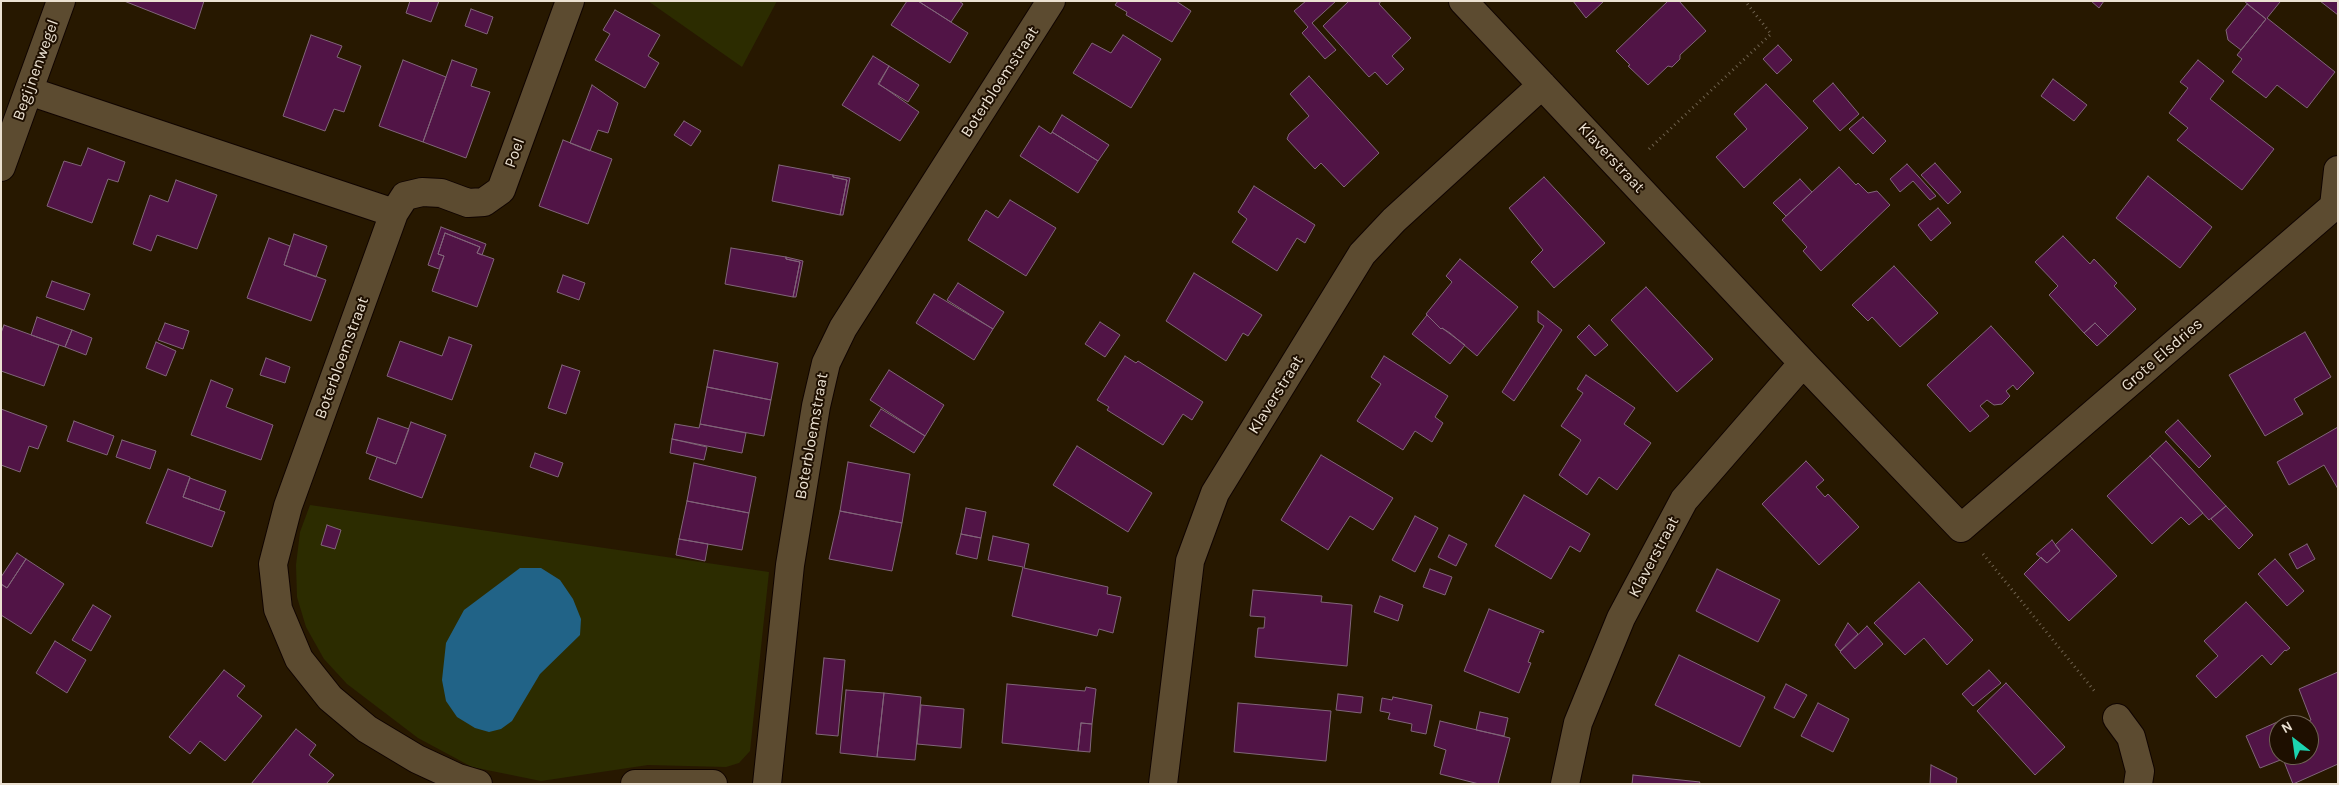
<!DOCTYPE html>
<html>
<head>
<meta charset="utf-8">
<style>
	body { margin:0 }
	#map { position:relative; width:2339px; height:785px; overflow:hidden; background:#271800; font-family:Karla,sans-serif }
	canvas { display:block }
	.frame { position:absolute; inset:0; border:2px solid #ebe1d2; pointer-events:none }
	.north { position:absolute; left:2269px; top:715px; width:50px; height:50px; box-sizing:border-box; background:#1e0f00; border:1px solid #706354; border-radius:50%; rotate:330deg; font-size:14px; font-weight:700; line-height:20px; text-align:center; color:#ebe1d2 }
	.north::after { content:''; display:block; margin:auto; width:18px; height:22px; background:#1cd5b1; clip-path:polygon(50% 0,100% 100%,50% 72%,0 100%) }
</style>
</head>
<body>
<div id="map">
<canvas width="2339" height="785"></canvas>
<div class="frame"></div>
<div class="north">N</div>
</div>
<script>
const context = document.querySelector('canvas').getContext('2d');
context.lineJoin = 'round';
function paint(path, color) {
  context.fillStyle = color;
  context.fill(path, 'evenodd');
}
function toPath(rows) {
  const path = new Path2D();
  for (const r of rows) {
    path.moveTo(r[0], r[1]);
    for (let i = 2; i < r.length; i += 2) path.lineTo(r[i], r[i + 1]);
  }
  return path;
}
function trace(path, color, width, dash) {
  context.strokeStyle = color;
  context.lineWidth = width;
  context.lineCap = dash ? 'butt' : 'round';
  context.setLineDash(dash || []);
  context.stroke(path);
}
function drawText(font, color, halo, rows, align = 'center') {
  context.font = font + ' Karla,sans-serif';
  context.lineWidth = 4;
  context.setLineDash([]);
  context.textBaseline = 'middle';
  context.strokeStyle = halo;
  context.fillStyle = color;
  for (const [text, x, y, turn = 0] of rows) {
    context.save();
    context.translate(x, y);
    context.rotate((+turn || 0) * Math.PI / 180);
    context.textAlign = isNaN(turn) ? turn : align;
    if (halo) context.strokeText(text, 0, 0);
    context.fillText(text, 0, 0);
    context.restore();
  }
}
paint(toPath([
	[648,1,777,1,742,67],
	[310,505,769,572,750,751,739,763,726,767,648,765,541,781,472,767,418,738,347,684,324,659,306,627,297,597,296,565,300,532]
]), '#2c2c00');
paint(toPath([
	[520,568,541,568,560,580,573,599,581,619,580,635,540,674,512,721,501,729,489,732,475,728,457,717,446,701,442,680,446,643,464,610]
]), '#216387');
const building = toPath([
	[124,1,204,1,195,29,124,1],
	[410,1,439,1,431,22,406,13,410,1],
	[907,1,918,1,968,33,950,63,891,25,907,1],
	[918,1,959,1,963,4,951,22,918,1],
	[1118,1,1176,1,1191,11,1172,42,1126,15,1127,12,1115,5,1118,1],
	[1306,1,1336,1,1312,23,1336,50,1325,59,1302,33,1308,27,1294,11,1306,1],
	[1349,1,1381,1,1379,4,1411,38,1392,56,1404,69,1387,85,1375,72,1369,77,1323,26,1349,1],
	[1573,1,1604,1,1586,18,1573,1],
	[1668,1,1679,1,1706,31,1680,55,1680,59,1672,67,1668,66,1648,85,1628,66,1630,65,1616,51,1668,1],
	[2091,1,2104,1,2099,8,2091,1],
	[2244,1,2278,1,2280,2,2267,18,2335,72,2307,108,2277,85,2266,98,2232,72,2242,59,2237,55,2266,19,2244,1],
	[2320,1,2338,1,2338,15,2320,1],
	[2247,4,2266,19,2241,50,2228,40,2226,30,2247,4],
	[471,9,493,17,487,34,465,26,471,9],
	[615,10,660,35,648,56,659,63,645,88,595,60,610,34,603,30,615,10],
	[311,35,342,46,337,57,361,66,344,112,334,109,325,131,283,116,311,35],
	[1123,35,1161,59,1131,108,1073,73,1092,43,1111,53,1123,35],
	[1778,45,1792,60,1777,74,1763,59,1778,45],
	[873,56,889,66,879,84,919,112,900,141,842,105,873,56],
	[403,60,446,77,423,142,379,126,403,60],
	[452,60,477,69,471,86,490,92,466,158,423,142,452,60],
	[2198,60,2224,81,2210,99,2274,149,2242,190,2177,140,2188,128,2169,113,2188,88,2180,82,2198,60],
	[889,66,919,85,908,102,878,84,889,66],
	[1309,76,1379,153,1344,187,1321,163,1315,169,1287,139,1289,134,1309,116,1290,94,1309,76],
	[2053,79,2087,105,2074,121,2041,96,2053,79],
	[1833,83,1859,114,1840,131,1813,101,1833,83],
	[1766,84,1808,128,1744,188,1716,157,1747,129,1734,114,1766,84],
	[592,85,618,103,608,133,598,130,590,151,570,143,592,85],
	[1062,115,1109,145,1098,161,1052,132,1062,115],
	[1863,117,1886,141,1873,154,1849,129,1863,117],
	[684,121,701,131,691,146,674,135,684,121],
	[1039,126,1051,134,1052,132,1098,161,1078,193,1020,156,1039,126],
	[563,140,612,159,588,224,539,206,563,140],
	[88,148,125,162,118,182,108,179,92,223,47,206,64,161,81,166,88,148],
	[1935,163,1961,192,1948,204,1921,175,1935,163],
	[1907,164,1918,176,1936,196,1930,200,1913,181,1900,192,1890,179,1907,164],
	[779,165,833,175,833,177,847,180,840,215,772,201,779,165],
	[1839,167,1856,185,1858,183,1868,193,1877,191,1890,205,1821,271,1803,251,1807,247,1782,220,1839,167],
	[833,175,850,178,843,215,840,215,847,180,833,177,833,175],
	[2148,176,2212,227,2180,268,2116,218,2148,176],
	[1544,177,1605,243,1554,288,1531,262,1543,250,1509,208,1544,177],
	[1800,179,1812,192,1786,216,1773,203,1800,179],
	[176,180,217,195,197,249,157,235,151,251,133,244,150,195,168,202,176,180],
	[1254,186,1315,225,1305,243,1297,238,1277,271,1232,242,1247,219,1238,212,1254,186],
	[1010,200,1056,228,1026,276,968,240,986,210,998,218,1010,200],
	[1938,208,1951,223,1931,241,1918,225,1938,208],
	[441,227,486,244,482,255,477,253,480,247,445,233,438,254,444,256,439,269,428,265,441,227],
	[445,233,480,247,477,253,494,259,477,307,432,291,444,256,438,254,445,233],
	[294,234,327,246,316,277,284,265,294,234],
	[2063,236,2090,264,2094,259,2117,283,2114,286,2136,309,2108,336,2095,323,2084,333,2049,295,2058,286,2035,262,2063,236],
	[269,238,290,246,284,265,326,280,311,321,247,298,269,238],
	[731,248,786,257,786,259,800,262,793,297,725,284,731,248],
	[786,257,803,261,796,297,793,297,800,262,786,259,786,257],
	[1460,259,1518,307,1477,356,1450,333,1442,328,1441,329,1426,314,1452,282,1446,276,1460,259],
	[1894,266,1938,313,1900,347,1872,317,1868,321,1852,305,1894,266],
	[1194,273,1262,315,1248,336,1243,333,1226,361,1166,321,1194,273],
	[563,275,585,283,579,300,557,292,563,275],
	[52,281,90,294,84,310,46,297,52,281],
	[958,283,1004,312,993,329,947,300,958,283],
	[1646,287,1713,359,1677,392,1611,320,1646,287],
	[934,294,993,329,974,360,916,323,934,294],
	[1538,311,1562,330,1514,401,1502,392,1544,326,1538,322,1538,311],
	[1427,315,1441,329,1442,328,1465,345,1450,364,1412,334,1427,315],
	[37,317,72,330,65,347,31,335,37,317],
	[1100,322,1120,335,1105,357,1085,344,1100,322],
	[165,323,189,331,183,349,158,340,165,323],
	[2095,323,2108,336,2097,346,2084,333,2095,323],
	[4,325,59,345,44,386,1,371,1,333,4,325],
	[1589,325,1608,345,1595,356,1577,337,1589,325],
	[1991,326,2034,373,2017,390,2013,385,2006,391,2010,396,2002,404,1994,405,1987,400,1980,406,1989,416,1970,432,1927,385,1991,326],
	[72,330,92,338,86,355,65,347,72,330],
	[2305,332,2331,377,2294,399,2303,414,2265,436,2229,375,2305,332],
	[449,337,472,345,452,400,387,376,400,341,442,356,449,337],
	[156,342,176,351,166,376,146,368,156,342],
	[714,350,778,363,771,400,707,387,714,350],
	[1125,356,1136,363,1138,361,1203,402,1192,420,1183,414,1163,445,1107,410,1109,407,1097,400,1125,356],
	[1384,356,1448,396,1435,417,1443,423,1432,442,1415,431,1403,450,1357,421,1381,384,1371,377,1384,356],
	[266,358,290,367,285,383,260,375,266,358],
	[562,365,580,371,566,414,548,408,562,365],
	[889,370,944,405,925,436,870,400,889,370],
	[1586,375,1635,408,1624,424,1651,443,1617,490,1599,477,1587,495,1559,475,1581,440,1561,426,1583,393,1577,389,1586,375],
	[211,380,233,389,226,407,273,425,261,460,191,435,211,380],
	[707,387,771,400,764,436,700,424,707,387],
	[1,409,47,426,38,449,29,446,20,472,1,465,1,409],
	[881,409,925,436,914,453,870,426,881,409],
	[378,418,409,429,396,464,366,453,378,418],
	[2178,420,2211,456,2199,468,2165,432,2178,420],
	[74,421,114,436,107,455,67,441,74,421],
	[411,422,446,435,422,498,369,479,377,457,396,464,411,422],
	[675,424,699,428,700,424,746,433,742,453,672,439,675,424],
	[2338,427,2338,489,2324,465,2289,485,2277,462,2338,427],
	[672,439,707,447,704,460,670,453,672,439],
	[122,440,156,451,150,469,116,457,122,440],
	[2166,441,2226,506,2209,520,2150,456,2166,441],
	[1077,446,1152,493,1128,532,1053,485,1077,446],
	[535,453,563,463,558,477,530,467,535,453],
	[1321,455,1393,498,1373,530,1350,516,1328,550,1281,520,1321,455],
	[2150,456,2203,513,2189,525,2181,517,2152,544,2107,496,2150,456],
	[1806,461,1824,480,1816,487,1825,497,1828,494,1859,527,1819,565,1762,504,1806,461],
	[848,462,910,474,902,523,840,511,848,462],
	[694,463,756,477,749,513,687,501,694,463],
	[168,469,190,477,183,497,225,512,212,547,146,523,168,469],
	[190,478,226,491,219,510,183,497,190,478],
	[1524,495,1590,534,1580,552,1570,546,1551,579,1495,546,1524,495],
	[687,501,749,513,742,550,679,539,687,501],
	[2226,506,2253,535,2239,549,2211,519,2226,506],
	[966,508,986,512,981,538,961,534,966,508],
	[840,511,902,523,892,571,829,559,840,511],
	[1415,516,1438,528,1415,572,1392,560,1415,516],
	[327,525,341,530,335,549,321,545,327,525],
	[2072,529,2117,576,2069,621,2024,574,2041,557,2047,563,2060,551,2055,545,2072,529],
	[961,534,981,538,977,559,956,554,961,534],
	[1449,535,1467,544,1456,566,1438,557,1449,535],
	[993,536,1029,544,1024,568,1108,587,1107,594,1121,597,1113,633,1099,629,1097,636,1012,616,1023,567,988,560,993,536],
	[679,539,708,544,705,561,676,555,679,539],
	[2052,540,2060,551,2047,563,2036,554,2052,540],
	[2307,544,2315,559,2297,569,2289,554,2307,544],
	[17,553,26,559,7,588,1,584,1,577,17,553],
	[26,559,64,584,31,634,1,615,1,584,7,588,26,559],
	[2275,559,2304,591,2287,606,2258,574,2275,559],
	[1430,569,1452,577,1445,595,1423,587,1430,569],
	[1717,569,1780,600,1758,642,1696,611,1717,569],
	[1919,582,1973,640,1947,665,1924,638,1905,655,1874,623,1919,582],
	[1253,590,1322,596,1321,602,1352,605,1347,666,1255,657,1258,628,1264,628,1265,617,1250,616,1253,590],
	[1380,596,1403,605,1398,621,1374,612,1380,596],
	[2246,602,2290,648,2286,651,2285,650,2271,665,2262,655,2216,698,2196,676,2218,656,2204,641,2246,602],
	[93,605,111,616,91,651,72,640,93,605],
	[1489,609,1544,631,1543,633,1540,631,1528,662,1531,663,1519,693,1464,671,1489,609],
	[1848,623,1858,634,1840,651,1835,645,1848,623],
	[1867,626,1883,644,1855,669,1840,652,1867,626],
	[55,641,86,660,67,693,36,673,55,641],
	[1679,655,1765,697,1740,747,1655,705,1679,655],
	[824,658,845,660,838,736,816,734,824,658],
	[224,670,245,686,237,696,262,716,225,761,200,741,190,754,169,737,224,670],
	[1989,670,2001,683,1973,706,1962,694,1989,670],
	[2338,672,2338,764,2293,784,2283,759,2260,768,2246,736,2284,719,2286,725,2279,725,2279,755,2309,755,2309,725,2299,725,2311,720,2299,689,2338,672],
	[2006,683,2065,747,2035,775,1977,711,2006,683],
	[1007,684,1085,691,1086,687,1096,689,1092,724,1081,723,1078,751,1002,743,1007,684],
	[1786,684,1807,695,1794,718,1774,708,1786,684],
	[846,690,884,693,877,757,840,753,846,690],
	[884,693,921,697,915,760,877,757,884,693],
	[1338,694,1363,697,1361,713,1336,710,1338,694],
	[1393,697,1432,705,1426,734,1411,731,1412,724,1388,719,1390,713,1380,711,1382,698,1392,700,1393,697],
	[1238,703,1331,711,1326,761,1234,752,1238,703],
	[1818,703,1849,719,1833,752,1801,736,1818,703],
	[921,705,964,709,961,748,917,744,921,705],
	[1480,712,1508,718,1504,736,1476,730,1480,712],
	[1440,721,1510,738,1498,784,1479,784,1440,774,1446,750,1434,746,1440,721],
	[1081,723,1092,724,1090,752,1078,751,1081,723],
	[296,729,316,745,309,755,334,775,326,784,251,784,296,729],
	[1931,765,1957,778,1956,784,1930,784,1931,765],
	[1633,775,1700,782,1699,784,1632,784,1633,775]
]);
paint(building, '#511446');
trace(building, '#816579', 1);
const street = toPath([
	[1463,1,1803,363,1961,528,2334,206,2338,170],
	[29,91,394,213,288,506,273,564,278,609,299,659,330,698,367,729,417,759,458,778,478,784],
	[1,167,61,1],
	[394,213,405,196,422,192,441,193,468,203,484,202,501,190,570,1],
	[2117,718,2131,737,2140,771,2138,784],
	[635,784,713,784],
	[767,784,790,565,816,406,826,363,843,328,1051,1],
	[1163,784,1190,561,1215,493,1362,254,1394,220,1542,85],
	[1565,784,1578,723,1621,618,1684,500,1803,363]
]);
trace(street, '#100400', 30);
trace(toPath([
	[1649,149,1771,34,1745,1],
	[1983,554,2096,693]
]), '#6f624e', 3, [1, 4]);
trace(street, '#5c4b30', 28);
drawText('16px', '#ebe1d2', '#1e0f00', [
	["Begijnenwegel",36,70,-70],
	["Boterbloemstraat",1000,82,-57],
	["Poel",515,153,-70],
	["Klaverstraat",1611,158,47],
	["Grote Elsdries",2162,355,-41],
	["Boterbloemstraat",342,358,-70],
	["Klaverstraat",1276,395,-58],
	["Boterbloemstraat",812,436,-80],
	["Klaverstraat",1654,557,-62]
]);
</script>
</body>
</html>
